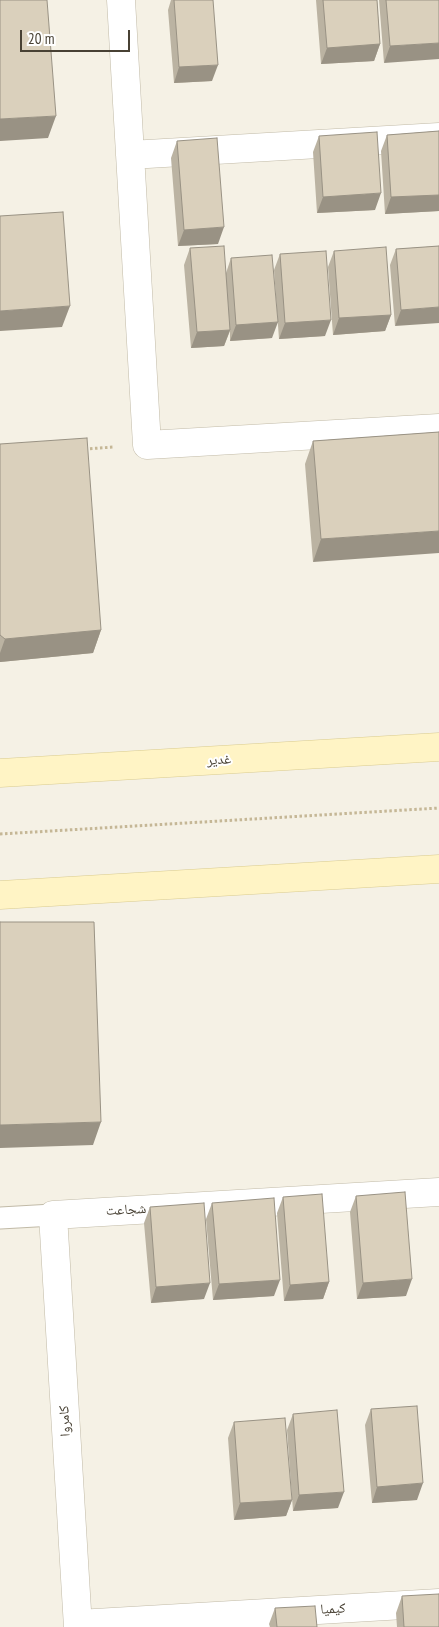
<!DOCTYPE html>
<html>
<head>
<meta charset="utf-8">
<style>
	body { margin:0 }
	#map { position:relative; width:439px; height:1627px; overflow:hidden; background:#f5f1e5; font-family:"PT Sans Narrow",sans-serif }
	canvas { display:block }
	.scale { position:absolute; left:20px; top:30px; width:110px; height:22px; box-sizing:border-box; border:2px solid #484134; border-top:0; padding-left:6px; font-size:15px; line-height:18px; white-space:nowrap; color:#484134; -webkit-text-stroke:4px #fff; paint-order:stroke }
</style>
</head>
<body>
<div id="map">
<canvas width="439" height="1627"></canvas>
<div class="scale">20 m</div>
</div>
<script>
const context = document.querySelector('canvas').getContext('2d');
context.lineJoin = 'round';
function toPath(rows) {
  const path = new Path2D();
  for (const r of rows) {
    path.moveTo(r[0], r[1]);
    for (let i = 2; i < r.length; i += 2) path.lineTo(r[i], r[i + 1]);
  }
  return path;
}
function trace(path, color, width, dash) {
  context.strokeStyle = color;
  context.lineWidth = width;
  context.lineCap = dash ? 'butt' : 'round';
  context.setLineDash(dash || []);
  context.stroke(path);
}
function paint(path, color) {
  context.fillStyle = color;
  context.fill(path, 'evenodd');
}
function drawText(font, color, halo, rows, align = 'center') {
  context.font = font + ' "PT Sans Narrow","Noto Naskh Arabic",sans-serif';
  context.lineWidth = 4;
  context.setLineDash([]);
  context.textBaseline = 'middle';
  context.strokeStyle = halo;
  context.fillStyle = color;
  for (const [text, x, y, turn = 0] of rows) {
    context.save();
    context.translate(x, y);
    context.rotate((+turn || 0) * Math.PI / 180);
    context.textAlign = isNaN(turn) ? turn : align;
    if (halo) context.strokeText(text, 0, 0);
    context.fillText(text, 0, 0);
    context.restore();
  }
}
const lane = toPath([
	[0,1218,53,1215]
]);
const street = toPath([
	[121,0,147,445,439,428],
	[130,155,439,137],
	[78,1624,439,1603],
	[78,1627,53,1215,439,1192]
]);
const secondary = toPath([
	[0,773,439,747],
	[0,895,439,869]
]);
trace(lane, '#c1baa7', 23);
trace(street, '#c1baa7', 29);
trace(secondary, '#d9cb90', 29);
trace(toPath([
	[85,449,114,447],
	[0,834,439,808]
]), '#c5b796', 3, [2.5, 2.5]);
trace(lane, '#fff', 21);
trace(street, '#fff', 28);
trace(secondary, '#fff4c5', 28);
paint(toPath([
	[171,0,174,0,212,81,174,83,168,10],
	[316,0,377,0,380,44,374,61,321,64],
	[379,0,439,0,384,63],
	[439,131,439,211,385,214,381,151,387,135],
	[319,136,375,210,317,213,313,152],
	[177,141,218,244,178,246,171,158],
	[439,246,395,326,390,265,396,249],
	[190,248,226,273,231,258,272,338,230,341,230,331,224,346,191,348,184,265],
	[334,251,391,315,385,331,333,335,328,267],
	[280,254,325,336,279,339,274,270],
	[439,432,313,562,305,464,313,441],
	[0,444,101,630,93,653,0,662],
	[356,1196,406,1296,357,1299,350,1212],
	[283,1197,329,1282,323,1299,284,1301,277,1213],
	[212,1203,274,1296,213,1300,206,1219],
	[150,1207,204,1299,151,1303,144,1223],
	[371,1409,417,1500,372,1503,365,1425],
	[293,1414,338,1508,293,1511,287,1430],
	[234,1422,292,1500,286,1516,234,1520,228,1438],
	[402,1596,439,1627,397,1627,396,1613],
	[275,1608,317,1627,270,1627,269,1624]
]), '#bbb3a2');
paint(toPath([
	[439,43,439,59,384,63,390,46],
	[380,44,374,61,321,64,327,48],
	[218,65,212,81,174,83,179,67],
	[56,116,48,138,0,141,0,119],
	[381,193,375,210,317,213,323,197],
	[439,195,439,211,385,214,391,197],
	[224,227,218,244,178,246,184,230],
	[70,306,62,327,0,331,0,311],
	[439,307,439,323,395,326,401,310],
	[391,315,385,331,333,335,339,318],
	[331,320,325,336,279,339,285,323],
	[278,322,272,338,230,341,236,325],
	[230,330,224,346,191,348,197,332],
	[439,531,439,553,313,562,321,539],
	[101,630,93,653,0,662,0,653,5,639],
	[101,1122,93,1145,0,1148,0,1125],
	[412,1279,406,1296,357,1299,363,1283],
	[280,1280,274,1296,213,1300,219,1284],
	[329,1282,323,1299,284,1301,290,1285],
	[210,1283,204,1299,151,1303,156,1287],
	[423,1483,417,1500,372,1503,377,1487],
	[344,1492,338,1508,293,1511,299,1495],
	[292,1500,286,1516,234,1520,240,1503]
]), '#999284');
const building = toPath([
	[0,0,47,0,56,116,0,119,0,0],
	[174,0,213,0,218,65,179,67,174,0],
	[323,0,377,0,380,44,327,48,323,0],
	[386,0,439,0,439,43,390,46,386,0],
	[439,131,439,195,391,197,387,135,439,131],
	[377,132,381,193,323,197,319,136,377,132],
	[217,138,224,227,184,230,177,141,217,138],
	[63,212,70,306,0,311,0,216,63,212],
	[224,246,230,330,197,332,190,248,224,246],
	[439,246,439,307,401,310,396,249,439,246],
	[386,247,391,315,339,318,334,251,386,247],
	[326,251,331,320,285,323,280,254,326,251],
	[272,255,278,322,236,325,231,258,272,255],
	[439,432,439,531,321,539,313,441,439,432],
	[87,438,101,630,5,639,0,635,0,444,87,438],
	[0,922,94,922,101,1122,0,1125,0,922],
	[405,1192,412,1279,363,1283,356,1196,405,1192],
	[322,1194,329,1282,290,1285,283,1197,322,1194],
	[274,1198,280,1280,219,1284,212,1203,274,1198],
	[204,1203,210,1283,156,1287,150,1207,204,1203],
	[417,1406,423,1483,377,1487,371,1409,417,1406],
	[337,1410,344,1492,299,1495,293,1414,337,1410],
	[285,1418,292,1500,240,1503,234,1422,285,1418],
	[439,1594,439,1627,404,1627,402,1596,439,1594],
	[315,1606,317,1627,277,1627,275,1608,315,1606]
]);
paint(building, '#dad0bc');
trace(building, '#999284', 1);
drawText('14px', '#484134', '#fff', [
	["غدیر",219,760,-3],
	["شجاعت",126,1210,-3],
	["کامروا",65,1421,-93],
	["کیمیا",333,1609,-3]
]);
</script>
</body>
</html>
